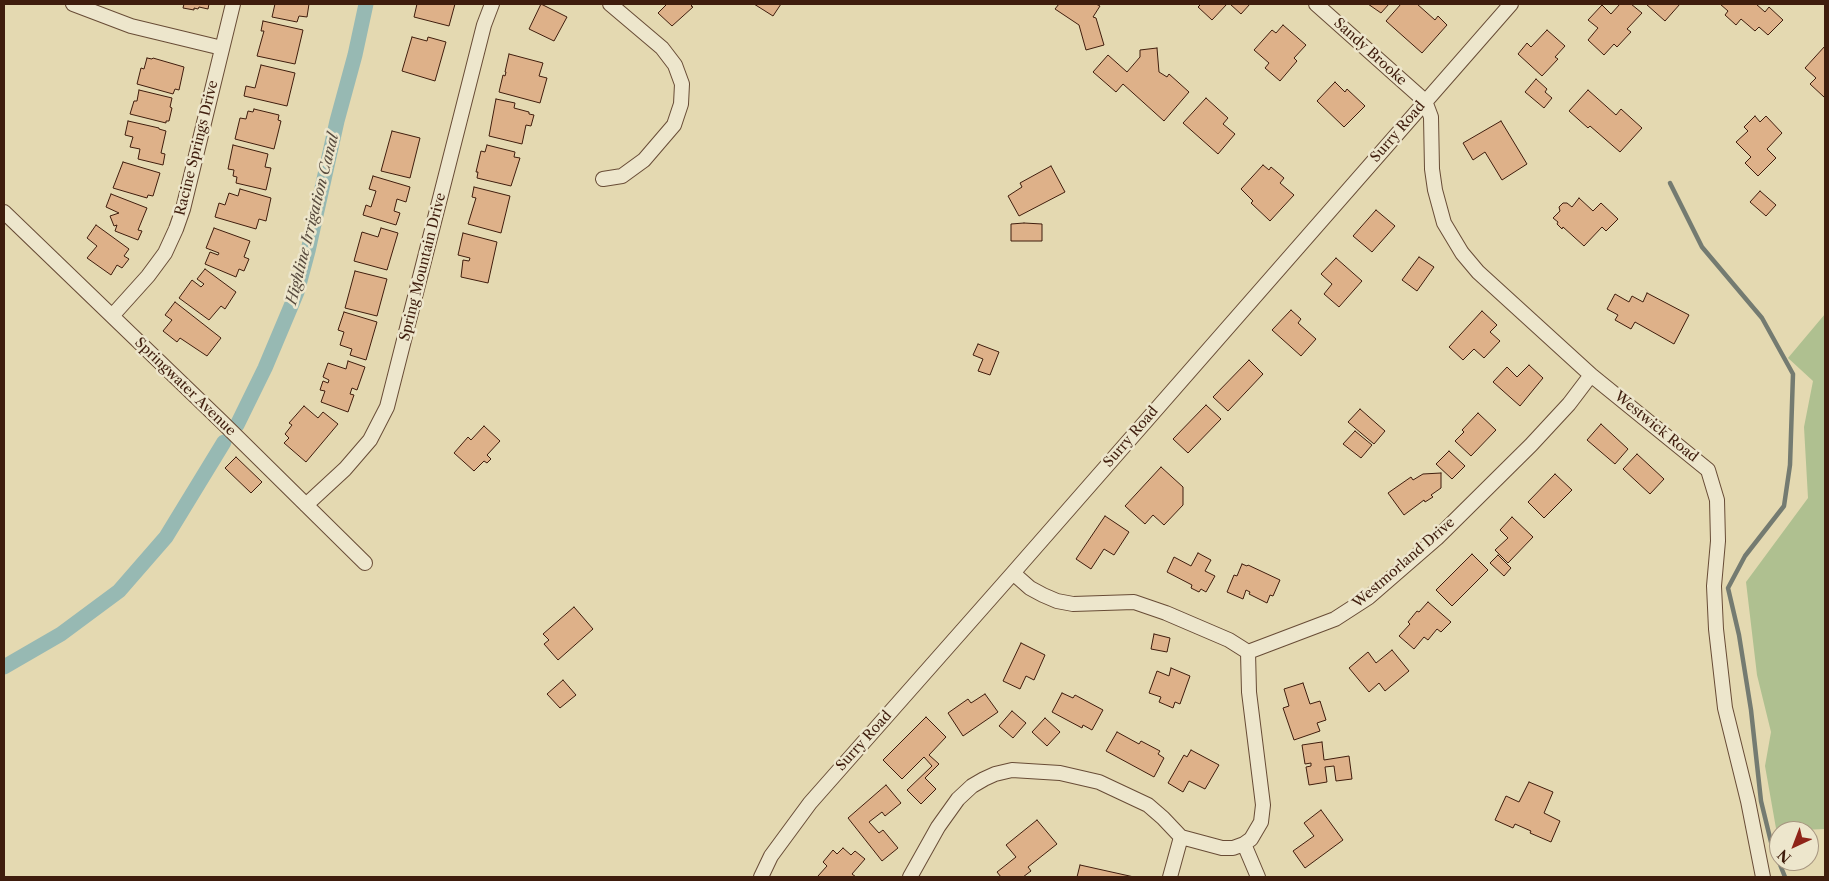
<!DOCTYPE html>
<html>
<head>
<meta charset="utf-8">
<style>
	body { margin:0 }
	#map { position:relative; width:1829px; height:881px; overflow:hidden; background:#e4d9b1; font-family:"Libre Caslon Text",serif }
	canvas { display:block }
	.frame { position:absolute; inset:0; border:5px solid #3f1d0d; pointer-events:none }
	.north { position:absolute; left:1769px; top:821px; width:50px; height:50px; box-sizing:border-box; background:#ede6cc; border:1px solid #a79680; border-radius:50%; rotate:223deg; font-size:14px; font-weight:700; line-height:20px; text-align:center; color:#3f1d0d }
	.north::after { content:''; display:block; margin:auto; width:18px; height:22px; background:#8f2418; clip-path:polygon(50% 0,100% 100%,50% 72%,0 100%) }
</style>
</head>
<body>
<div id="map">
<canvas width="1829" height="881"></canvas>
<div class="frame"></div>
<div class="north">N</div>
</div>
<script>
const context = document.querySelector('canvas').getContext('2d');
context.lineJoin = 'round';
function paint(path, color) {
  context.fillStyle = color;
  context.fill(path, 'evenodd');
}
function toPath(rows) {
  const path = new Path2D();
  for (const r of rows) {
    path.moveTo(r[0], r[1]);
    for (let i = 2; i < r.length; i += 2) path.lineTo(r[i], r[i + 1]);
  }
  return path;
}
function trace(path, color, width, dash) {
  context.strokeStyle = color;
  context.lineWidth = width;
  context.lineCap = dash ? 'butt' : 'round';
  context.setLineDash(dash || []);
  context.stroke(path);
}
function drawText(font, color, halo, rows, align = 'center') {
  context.font = font + ' "Libre Caslon Text",serif';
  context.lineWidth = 5;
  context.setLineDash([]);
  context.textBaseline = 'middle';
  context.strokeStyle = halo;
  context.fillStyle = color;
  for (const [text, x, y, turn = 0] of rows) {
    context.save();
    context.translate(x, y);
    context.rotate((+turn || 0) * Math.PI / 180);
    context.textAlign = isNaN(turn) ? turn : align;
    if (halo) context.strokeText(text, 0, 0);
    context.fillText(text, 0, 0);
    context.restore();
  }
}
paint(toPath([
	[1825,314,1825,829,1779,831,1779,834,1777,834,1765,766,1771,732,1757,675,1746,582,1808,498,1804,427,1813,381,1788,358]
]), '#afc090');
trace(toPath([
	[1670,183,1702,247,1762,318,1793,374,1790,465,1784,506,1745,556,1728,588,1739,635,1751,710,1761,801,1771,842,1785,877]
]), '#747b71', 4.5);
trace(toPath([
	[237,425,265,368,297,292,308,251,337,121,355,55,366,4],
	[4,667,61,634,119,591,166,537,224,442]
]), '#97b9b3', 15);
const building = toPath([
	[184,4,209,4,208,9,199,7,198,9,194,8,194,10,183,8,184,4],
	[275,4,309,4,307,17,299,16,297,22,272,17,275,4],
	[417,4,455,4,449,26,414,17,417,4],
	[541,4,567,17,554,41,529,29,541,4],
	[665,4,693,4,691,6,693,7,672,26,658,13,666,5,665,4],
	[754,4,781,4,773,16,754,4],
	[1059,4,1096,4,1100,6,1093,17,1096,18,1104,45,1086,50,1079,25,1055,9,1059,4],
	[1201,4,1227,4,1212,20,1198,7,1201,4],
	[1230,4,1250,4,1241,14,1230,4],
	[1368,4,1389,4,1381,13,1368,4],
	[1401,4,1417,4,1435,20,1438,16,1447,25,1422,53,1386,21,1401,4],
	[1620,4,1631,4,1642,13,1627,29,1631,32,1617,47,1614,44,1604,55,1588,40,1598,28,1588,20,1602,5,1611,14,1620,4],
	[1646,4,1680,4,1665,21,1646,4],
	[1720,4,1756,4,1765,12,1769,7,1783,20,1768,35,1759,27,1755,31,1741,19,1736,25,1725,15,1728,11,1720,4],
	[263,21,303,30,295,64,257,56,264,31,261,31,263,21],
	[1283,25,1306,45,1294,58,1297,61,1280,81,1265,68,1269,63,1254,50,1272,30,1276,33,1283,25],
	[1547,30,1565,46,1555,57,1558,59,1542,76,1518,54,1527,43,1531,47,1547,30],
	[412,37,427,41,428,37,446,42,435,81,402,71,412,37],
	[1825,46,1825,96,1824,97,1810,84,1816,78,1805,68,1825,46],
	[1157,48,1159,72,1167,77,1169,74,1189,92,1164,121,1123,84,1116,92,1093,72,1108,55,1127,72,1140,57,1140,50,1157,48],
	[509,54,543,63,539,76,547,78,540,103,499,92,503,75,505,76,506,72,505,72,509,54],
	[147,58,152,59,153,58,184,67,179,90,175,89,173,94,137,84,141,68,144,69,147,58],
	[261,65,295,73,287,106,244,96,246,86,255,88,261,65],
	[1536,79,1547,89,1545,92,1552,98,1544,108,1525,92,1536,79],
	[1335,82,1345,92,1347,89,1365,106,1344,127,1317,101,1335,82],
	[139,90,172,98,170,107,172,108,169,121,166,121,166,123,130,114,134,101,137,101,139,90],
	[1588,90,1616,115,1621,109,1642,128,1620,152,1590,126,1588,128,1569,111,1588,90],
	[1206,98,1228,118,1223,124,1235,134,1218,154,1183,123,1206,98],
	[496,99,515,103,514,108,529,112,529,114,534,115,531,126,526,125,522,144,489,136,496,99],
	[254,109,279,115,278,120,281,121,274,149,235,139,240,118,246,119,248,111,253,112,254,109],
	[1755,116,1760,122,1766,116,1782,133,1767,149,1776,158,1758,176,1745,163,1751,157,1736,142,1748,131,1744,127,1755,116],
	[128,121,159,128,159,129,166,131,161,153,165,154,163,165,138,159,140,149,130,147,133,137,125,135,128,121],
	[1501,121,1527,164,1502,180,1485,152,1473,160,1463,143,1501,121],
	[392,131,420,138,410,178,381,171,392,131],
	[233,145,268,154,265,167,271,168,266,190,236,183,237,177,233,176,234,170,228,169,233,145],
	[487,145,515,152,514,157,520,158,511,186,477,178,478,172,476,172,481,151,485,152,487,145],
	[123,162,160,173,153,196,148,195,147,198,113,188,123,162],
	[1263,165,1269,170,1271,167,1284,178,1280,183,1294,195,1270,221,1251,203,1253,201,1241,189,1263,165],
	[1051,166,1065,192,1019,216,1008,196,1022,187,1020,183,1051,166],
	[373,176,410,187,406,202,397,199,394,211,400,213,396,225,363,215,366,205,371,207,376,191,369,189,373,176],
	[474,187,510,196,501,233,468,224,476,198,472,197,474,187],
	[240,189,271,198,266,221,259,219,256,229,215,217,219,203,225,205,229,193,238,196,240,189],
	[1760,191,1776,205,1766,216,1750,202,1760,191],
	[111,194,147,208,138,230,142,231,138,240,115,231,117,225,114,226,110,216,119,213,106,207,111,194],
	[1579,198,1593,211,1601,203,1618,219,1606,231,1602,227,1584,246,1563,227,1562,229,1557,224,1558,222,1553,218,1560,211,1559,207,1563,203,1567,203,1572,207,1579,198],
	[1376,210,1395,226,1372,252,1353,236,1376,210],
	[1024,223,1042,224,1042,241,1011,241,1011,224,1024,223],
	[96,225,129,249,124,256,129,259,122,268,117,265,111,275,87,258,97,246,87,238,96,225],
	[214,228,250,241,244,257,249,259,244,271,239,269,236,277,205,264,210,252,218,255,219,253,206,248,214,228],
	[381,228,398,233,387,270,354,261,362,232,378,237,381,228],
	[463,233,497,242,488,283,461,277,463,260,469,261,470,258,458,255,463,233],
	[1419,257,1434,267,1417,291,1402,280,1419,257],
	[1336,258,1362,281,1339,307,1324,294,1332,284,1321,274,1336,258],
	[205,269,236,292,225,309,221,306,209,320,179,298,192,280,201,287,204,284,197,279,205,269],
	[355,271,387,279,377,316,345,308,355,271],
	[1647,293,1689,315,1674,344,1635,322,1631,329,1615,320,1618,315,1607,309,1615,294,1629,302,1632,296,1643,302,1647,293],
	[175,302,221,338,207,356,180,338,177,342,163,331,172,320,165,315,175,302],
	[1291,310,1301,319,1298,323,1316,339,1301,356,1272,330,1291,310],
	[1482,311,1497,325,1490,332,1500,341,1484,358,1474,349,1463,360,1449,347,1482,311],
	[344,312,377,322,366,360,350,355,352,349,340,345,344,332,338,330,344,312],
	[978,344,999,352,990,375,978,371,983,359,973,355,978,344],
	[1249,360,1263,374,1228,411,1213,397,1249,360],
	[348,361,365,367,357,390,352,388,350,394,354,395,348,412,321,402,325,391,320,390,323,381,328,383,329,380,323,377,328,363,346,369,348,361],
	[1529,365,1543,378,1520,406,1493,382,1507,367,1517,377,1529,365],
	[1206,405,1221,419,1188,453,1173,439,1206,405],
	[304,406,318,418,323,412,338,424,306,462,284,443,289,438,285,434,292,425,289,423,304,406],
	[1360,409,1385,431,1374,444,1348,422,1360,409],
	[1478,413,1496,430,1471,456,1455,441,1464,432,1462,430,1478,413],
	[1601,424,1628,449,1615,464,1587,440,1601,424],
	[484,426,500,441,487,455,491,459,487,463,484,461,474,471,454,453,468,437,471,440,484,426],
	[1355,431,1372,445,1361,458,1343,444,1355,431],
	[1449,451,1465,466,1452,479,1436,464,1449,451],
	[1637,454,1664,479,1650,494,1623,469,1637,454],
	[236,457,262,482,251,493,225,468,236,457],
	[1161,467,1183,487,1183,505,1164,525,1153,515,1145,524,1125,506,1161,467],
	[1441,473,1441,488,1431,495,1433,497,1425,502,1424,500,1404,515,1388,493,1411,477,1413,480,1423,474,1441,473],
	[1555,474,1572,490,1544,518,1528,502,1555,474],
	[1105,516,1129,532,1114,555,1104,549,1091,569,1076,559,1105,516],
	[1512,517,1533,537,1508,563,1495,550,1508,538,1500,530,1512,517],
	[1198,553,1211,560,1205,571,1215,576,1206,592,1201,589,1199,592,1191,588,1192,585,1167,572,1174,557,1191,566,1198,553],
	[1472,554,1488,570,1452,606,1436,590,1472,554],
	[1498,555,1511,568,1504,576,1490,563,1498,555],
	[1242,564,1247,566,1248,565,1280,580,1273,596,1270,595,1267,603,1249,594,1250,592,1246,590,1243,599,1227,592,1234,575,1237,576,1242,564],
	[1428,602,1451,622,1441,632,1437,629,1428,640,1424,637,1414,649,1399,636,1410,624,1408,622,1417,611,1419,612,1428,602],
	[574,607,593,629,558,660,544,644,549,640,543,634,574,607],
	[1154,634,1170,638,1167,652,1151,649,1154,634],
	[1021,643,1045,655,1034,680,1026,676,1020,689,1003,681,1021,643],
	[1392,650,1409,671,1385,691,1379,683,1369,692,1349,668,1368,652,1376,663,1392,650],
	[1171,668,1190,676,1180,704,1175,702,1173,708,1159,702,1161,697,1149,693,1157,671,1169,676,1171,668],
	[563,680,576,695,560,708,547,694,563,680],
	[1303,683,1310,704,1320,701,1326,720,1317,723,1320,731,1294,740,1283,708,1289,706,1284,689,1303,683],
	[1062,693,1073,698,1075,695,1103,710,1092,730,1083,725,1082,728,1052,712,1062,693],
	[985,694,998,712,963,736,948,713,968,699,971,703,985,694],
	[1012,711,1026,723,1013,738,999,726,1012,711],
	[926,717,946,737,929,755,939,764,925,778,936,789,921,804,907,790,932,766,924,757,902,779,883,760,926,717],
	[1045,718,1060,732,1047,746,1032,732,1045,718],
	[1117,732,1139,744,1141,741,1160,751,1158,754,1164,758,1154,777,1106,751,1117,732],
	[1322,742,1324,760,1349,756,1352,779,1336,781,1334,766,1325,767,1327,782,1309,785,1306,767,1311,766,1311,763,1305,764,1302,745,1322,742],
	[1191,750,1219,765,1205,789,1189,781,1183,792,1168,783,1184,755,1187,757,1191,750],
	[1529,782,1553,792,1544,813,1560,821,1551,842,1530,833,1531,831,1515,824,1513,828,1495,820,1506,796,1519,802,1529,782],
	[886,785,901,803,885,816,882,812,869,822,879,833,883,830,898,848,882,861,848,818,886,785],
	[1321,810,1343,840,1305,868,1293,851,1314,836,1304,823,1321,810],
	[1037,820,1057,844,1028,867,1031,871,1023,877,1001,877,997,872,1016,857,1006,845,1037,820],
	[843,848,851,855,855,851,865,859,852,874,856,877,820,877,818,876,827,866,823,862,833,850,837,854,843,848],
	[1080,865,1134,877,1077,877,1080,865]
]);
paint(building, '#deb189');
trace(building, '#3f1d0d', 1);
const minor = toPath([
	[73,4,131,26,222,48],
	[1316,4,1425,101,1431,117,1432,169,1435,190,1444,223,1462,253,1478,272,1591,375,1708,470,1717,500,1718,541,1714,586,1716,629,1725,708,1748,801,1763,877],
	[603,179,622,176,644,160,674,125,681,104,682,84,675,65,662,48,610,4],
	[4,212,222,422,365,563],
	[112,316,148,276,165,253,176,229,183,209,233,4],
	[306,505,345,469,370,440,387,407,484,25,492,4],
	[1013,573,1030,588,1043,595,1057,601,1073,604,1134,602,1166,613,1229,640,1248,652],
	[1248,652,1335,619,1369,597,1437,538,1531,445,1569,404,1591,375],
	[1181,837,1222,848,1233,848,1244,844,1251,839,1261,822,1263,805,1249,692,1248,652],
	[1244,844,1258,877],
	[761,877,771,856,810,803,1013,573,1511,4],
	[910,877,938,827,958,799,972,786,984,779,995,774,1012,770,1060,773,1099,782,1148,805,1163,818,1181,837],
	[1170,877,1181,837]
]);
trace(minor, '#684c36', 16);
trace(minor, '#ede6cc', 14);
drawText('14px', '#3f1d0d', '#ede6cc', [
	["Sandy Brooke",1370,52,42],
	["Surry Road",1398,132,-49],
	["Racine Springs Drive",197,148,-76],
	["Spring Mountain Drive",423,267,-76],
	["Springwater Avenue",185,387,44],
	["Westwick Road",1656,427,39],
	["Surry Road",1131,437,-49],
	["Westmorland Drive",1404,563,-41],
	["Surry Road",864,741,-48]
]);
drawText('italic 15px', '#594c3f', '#ede6cc', [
	["Highline Irrigation Canal",313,219,-76]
]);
</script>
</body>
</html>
